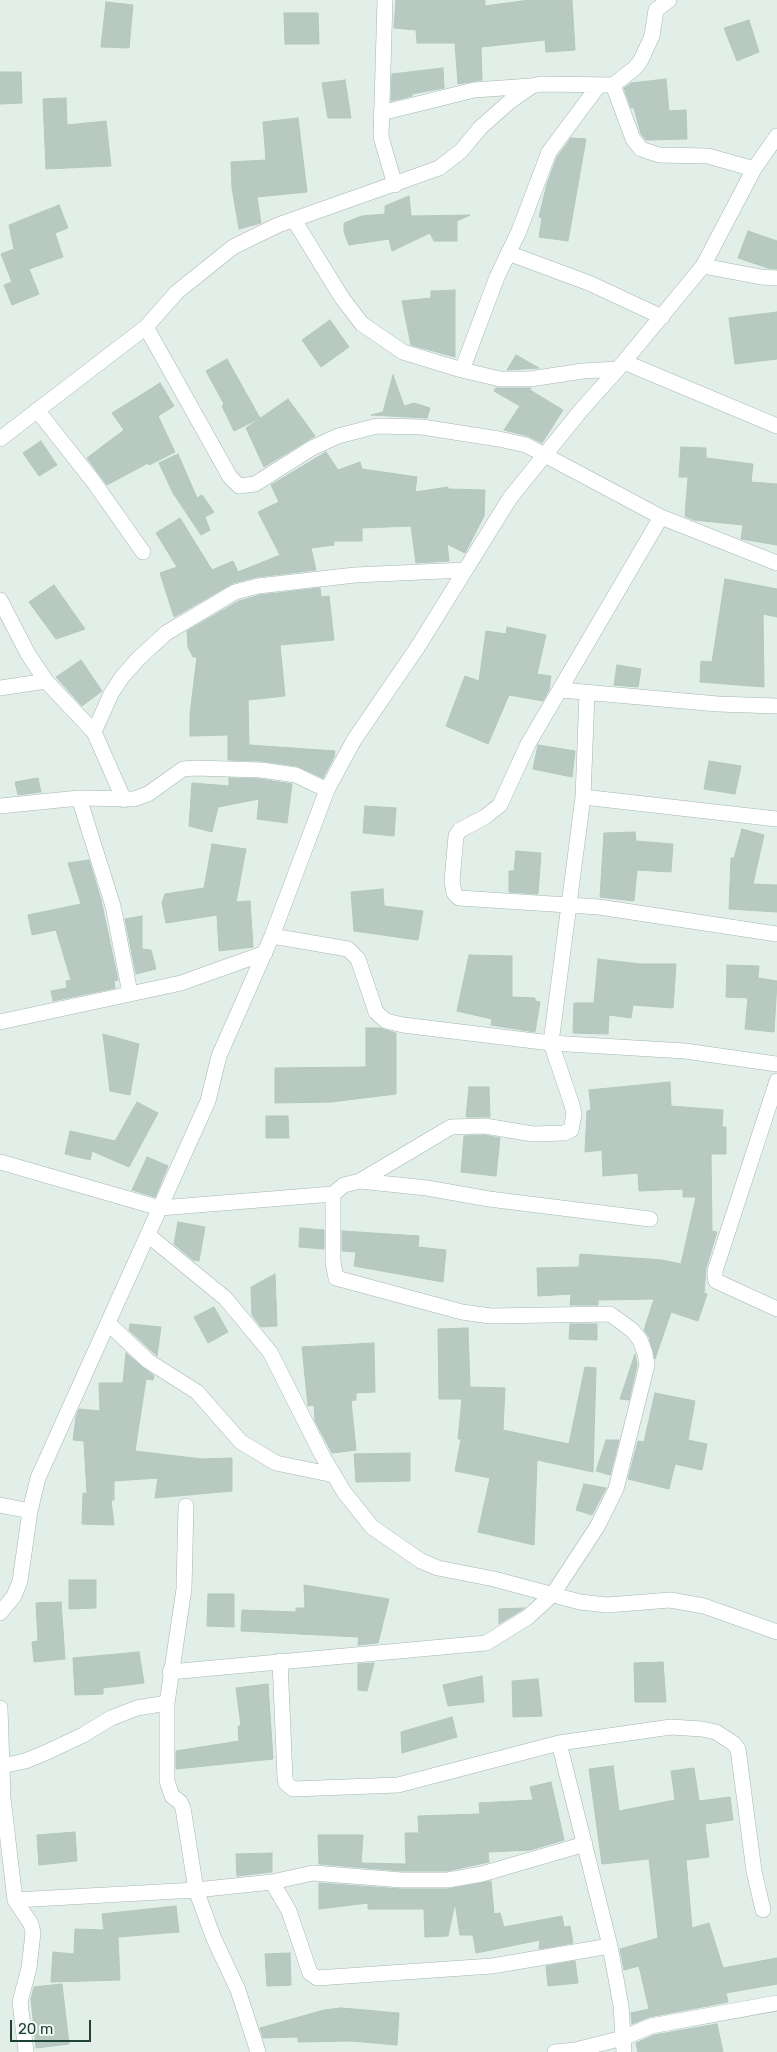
<!DOCTYPE html>
<html>
<head>
<meta charset="utf-8">
<style>
	body { margin:0 }
	#map { position:relative; width:777px; height:2052px; overflow:hidden; background:#e2eee8; font-family:Rubik,sans-serif }
	canvas { display:block }
	.scale { position:absolute; left:10px; top:2020px; width:81px; height:22px; box-sizing:border-box; border:2px solid #204136; border-top:0; padding-left:6px; font-size:15px; line-height:18px; white-space:nowrap; color:#204136; -webkit-text-stroke:4px #f3faf6; paint-order:stroke }
</style>
</head>
<body>
<div id="map">
<canvas width="777" height="2052"></canvas>
<div class="scale">20 m</div>
</div>
<script>
const context = document.querySelector('canvas').getContext('2d');
context.lineJoin = 'round';
function paint(path, color) {
  context.fillStyle = color;
  context.fill(path, 'evenodd');
}
function toPath(rows) {
  const path = new Path2D();
  for (const r of rows) {
    path.moveTo(r[0], r[1]);
    for (let i = 2; i < r.length; i += 2) path.lineTo(r[i], r[i + 1]);
  }
  return path;
}
function trace(path, color, width, dash) {
  context.strokeStyle = color;
  context.lineWidth = width;
  context.lineCap = dash ? 'butt' : 'round';
  context.setLineDash(dash || []);
  context.stroke(path);
}
const building = toPath([
	[396,0,485,0,485,6,530,0,572,0,575,50,546,52,545,40,481,47,482,80,458,84,455,43,417,43,416,30,394,28,396,0],
	[106,2,133,5,129,48,101,47,106,2],
	[284,13,318,13,319,44,285,44,284,13],
	[749,20,759,52,737,61,724,28,749,20],
	[443,68,444,88,412,94,412,96,391,101,392,74,443,68],
	[0,72,21,72,22,103,0,104,0,72],
	[666,79,669,111,686,110,687,139,646,140,641,134,634,108,631,108,624,88,631,83,666,79],
	[345,80,351,118,328,118,322,83,345,80],
	[66,98,67,125,106,121,111,166,46,169,43,99,66,98],
	[298,118,307,192,257,197,261,223,239,229,232,188,231,162,266,160,263,122,298,118],
	[571,138,586,139,568,241,539,237,542,218,539,217,547,184,557,157,571,138],
	[409,196,411,216,470,215,457,221,457,241,434,241,430,233,392,251,389,239,349,245,344,232,344,223,362,216,385,214,385,206,409,196],
	[59,205,68,228,55,233,63,257,29,269,39,294,12,305,4,285,12,282,1,254,14,249,9,225,59,205],
	[748,231,777,241,777,269,768,268,738,258,748,231],
	[455,290,455,357,411,345,402,301,431,298,431,291,455,290],
	[777,312,777,359,735,364,729,318,777,312],
	[330,320,349,347,321,367,302,340,330,320],
	[516,355,539,368,507,370,516,355],
	[227,359,260,418,234,431,222,406,224,404,206,371,227,359],
	[393,375,404,406,414,403,430,408,427,418,371,415,383,412,393,375],
	[160,383,174,406,158,416,175,452,149,465,148,463,107,485,87,458,124,430,112,413,160,383],
	[496,388,531,388,528,393,530,390,563,410,542,443,528,436,504,430,520,406,494,391,496,388],
	[288,399,315,436,264,467,246,428,288,399],
	[41,441,57,465,39,476,23,453,41,441],
	[681,447,706,448,706,458,753,464,751,482,777,484,777,545,741,539,743,525,694,520,685,516,688,477,679,477,681,447],
	[326,452,338,470,360,462,362,469,417,477,415,492,448,487,448,489,485,490,484,516,465,553,447,544,449,561,416,563,411,526,362,528,362,541,334,541,334,545,311,548,316,570,257,577,233,583,174,617,160,573,177,567,156,533,180,518,212,570,233,561,238,572,280,555,258,512,279,502,271,485,326,452],
	[178,454,197,498,202,495,214,512,205,517,210,530,201,535,173,493,159,463,178,454],
	[725,579,777,589,777,617,763,614,764,687,700,682,701,661,712,662,725,579],
	[54,585,85,629,56,639,29,602,54,585],
	[320,588,321,597,329,596,334,640,280,645,285,696,248,700,249,745,335,751,334,757,323,778,297,766,261,761,228,760,228,735,190,736,190,714,197,657,193,657,188,647,187,631,239,601,260,595,320,588],
	[507,627,546,635,537,674,551,676,549,690,543,701,509,695,488,744,446,726,465,676,479,681,486,631,506,634,507,627],
	[81,660,102,691,82,706,56,677,81,660],
	[617,665,641,669,638,687,614,685,617,665],
	[538,745,575,751,572,777,533,769,538,745],
	[709,761,741,766,735,794,704,789,709,761],
	[38,778,41,792,18,795,15,782,38,778],
	[229,778,260,779,292,784,287,823,257,819,259,799,218,807,212,832,189,826,192,783,229,786,229,778],
	[365,806,396,808,394,836,363,833,365,806],
	[742,829,764,835,753,884,777,885,777,912,729,909,731,858,734,858,742,829],
	[635,832,636,841,673,844,671,872,637,870,634,901,600,897,604,833,635,832],
	[212,844,246,849,236,902,250,901,253,947,219,951,217,915,166,923,162,903,165,894,204,888,212,844],
	[516,851,541,853,538,894,509,892,509,871,514,871,516,851],
	[89,860,101,900,118,980,114,981,115,988,53,1001,51,991,67,988,66,981,71,980,56,930,32,935,28,915,81,904,68,863,89,860],
	[383,889,384,906,423,911,418,940,354,931,351,892,383,889],
	[142,916,142,949,151,950,156,969,136,974,125,919,142,916],
	[469,955,512,956,512,997,535,998,535,1001,540,1002,535,1032,491,1025,492,1019,457,1011,469,955],
	[598,959,640,964,676,964,673,1008,633,1005,631,1018,609,1015,608,1034,573,1033,574,1003,594,1003,598,959],
	[727,965,759,966,758,978,777,981,774,1032,745,1029,748,998,726,997,727,965],
	[366,1028,379,1028,396,1033,396,1094,331,1102,275,1103,275,1068,366,1067,366,1028],
	[103,1034,139,1044,130,1095,110,1091,103,1034],
	[670,1082,671,1106,723,1110,722,1127,726,1127,726,1154,711,1154,712,1231,717,1232,706,1268,704,1293,707,1294,698,1321,671,1312,655,1359,649,1337,644,1330,654,1299,598,1300,598,1305,570,1305,571,1294,538,1296,537,1268,579,1267,580,1254,662,1260,681,1264,696,1197,683,1197,683,1189,639,1191,638,1173,603,1176,602,1150,585,1152,587,1111,591,1110,589,1090,670,1082],
	[469,1087,489,1087,490,1117,466,1117,469,1087],
	[137,1102,158,1113,129,1167,92,1151,90,1160,65,1154,70,1131,115,1141,137,1102],
	[266,1116,288,1116,289,1138,266,1138,266,1116],
	[484,1135,500,1138,496,1176,461,1172,464,1136,484,1135],
	[147,1157,168,1166,155,1197,132,1190,147,1157],
	[178,1222,205,1227,199,1261,193,1260,174,1244,178,1222],
	[300,1228,324,1230,324,1249,299,1247,300,1228],
	[342,1231,419,1236,418,1247,446,1250,443,1282,354,1266,356,1252,342,1251,342,1231],
	[275,1274,277,1326,261,1327,252,1315,251,1287,275,1274],
	[214,1307,228,1332,208,1343,194,1317,214,1307],
	[130,1324,161,1327,157,1356,129,1330,130,1324],
	[570,1324,597,1324,597,1340,569,1339,570,1324],
	[468,1328,470,1387,505,1388,503,1430,569,1444,585,1367,596,1368,593,1472,537,1460,534,1545,478,1532,490,1478,455,1471,461,1439,458,1439,462,1399,439,1399,438,1329,468,1328],
	[374,1343,375,1392,356,1393,356,1400,351,1401,356,1450,332,1453,315,1421,314,1405,308,1406,302,1347,374,1343],
	[126,1353,154,1376,153,1380,146,1379,135,1451,202,1459,232,1458,232,1491,155,1498,158,1478,114,1481,114,1500,111,1500,114,1525,82,1524,83,1493,87,1494,84,1441,73,1440,76,1417,79,1409,100,1411,99,1383,123,1383,126,1353],
	[635,1354,637,1365,629,1400,620,1399,635,1354],
	[655,1393,695,1401,688,1440,707,1444,702,1470,675,1464,669,1489,628,1479,638,1441,644,1442,655,1393],
	[606,1440,619,1440,610,1475,596,1471,606,1440],
	[410,1453,410,1481,356,1482,354,1454,410,1453],
	[584,1484,606,1488,592,1515,576,1510,584,1484],
	[69,1580,96,1580,96,1608,69,1609,69,1580],
	[304,1585,389,1599,378,1643,358,1645,359,1637,241,1631,242,1610,296,1612,296,1608,305,1608,304,1585],
	[208,1594,234,1594,234,1627,207,1626,208,1594],
	[61,1602,65,1659,34,1662,32,1642,38,1641,36,1603,61,1602],
	[524,1608,522,1610,499,1624,499,1609,524,1608],
	[139,1652,144,1683,103,1688,103,1694,75,1695,73,1658,139,1652],
	[663,1662,666,1702,635,1702,634,1663,663,1662],
	[374,1663,367,1691,358,1690,358,1664,374,1663],
	[482,1676,484,1702,448,1706,443,1685,482,1676],
	[538,1679,542,1716,513,1717,512,1681,538,1679],
	[268,1684,273,1759,176,1769,176,1751,239,1741,238,1726,241,1726,236,1688,268,1684],
	[452,1717,457,1737,402,1753,401,1732,452,1717],
	[613,1766,619,1811,675,1800,671,1771,694,1768,699,1801,730,1797,733,1820,705,1824,709,1857,686,1860,692,1928,709,1923,723,1968,777,1958,777,1984,726,1993,728,2002,649,2017,632,2024,631,2013,649,2009,639,1966,624,1970,620,1949,658,1938,649,1859,602,1864,589,1769,613,1766],
	[551,1782,564,1840,530,1850,488,1852,489,1862,447,1871,402,1871,319,1864,318,1835,363,1835,361,1863,406,1864,405,1833,419,1833,418,1816,480,1814,479,1803,533,1800,530,1787,551,1782],
	[75,1832,77,1861,39,1865,37,1835,75,1832],
	[272,1853,272,1872,237,1876,236,1854,272,1853],
	[491,1881,494,1914,500,1913,504,1927,562,1916,564,1927,570,1926,573,1943,539,1949,540,1940,476,1953,473,1935,460,1935,455,1903,448,1936,425,1937,424,1909,368,1909,368,1903,319,1909,319,1883,401,1889,448,1889,491,1881],
	[176,1906,179,1932,118,1937,120,1980,51,1982,53,1952,74,1954,75,1929,104,1930,102,1914,176,1906],
	[290,1953,291,1985,267,1986,265,1954,290,1953],
	[575,1961,578,1983,548,1986,546,1966,575,1961],
	[62,1984,69,2044,36,2048,31,1999,34,1987,62,1984],
	[341,2008,399,2013,397,2045,351,2041,298,2042,298,2037,263,2038,260,2028,324,2010,341,2008],
	[717,2024,723,2052,638,2052,636,2043,654,2035,717,2024]
]);
paint(building, '#b7c9c0');
trace(building, '#b3c8be', 1);
const minor = toPath([
	[385,0,381,137,395,185],
	[613,85,633,139,641,149,659,155,708,156,754,169],
	[381,113,474,90,531,86],
	[294,220,342,298,362,324,403,352,462,370,500,379,530,379,583,371,618,369],
	[508,253,589,283,662,317],
	[703,266,761,277,777,278],
	[146,327,230,477,239,486,255,484,312,448,338,436,377,426,422,427,499,439,526,445,661,517,777,563],
	[624,362,777,426],
	[462,370,497,277,519,231,549,152,599,85],
	[37,410,93,481,143,552],
	[0,439,146,327,177,292,233,247,278,225,439,168,461,151,480,128,508,103,532,86,541,84,613,85,635,68,641,60,652,36,656,10,669,0],
	[661,517,528,744,500,805,485,817,460,830,456,836,452,881,454,893,459,898,599,907,777,934],
	[0,600,28,654,46,681,94,732,124,800],
	[0,688,46,681],
	[561,690,718,704,777,706],
	[94,732,111,694,122,677,138,659,166,633,235,592,258,586,355,575,465,570],
	[583,797,777,819],
	[79,798,113,906,130,993],
	[0,806,79,798,134,799,148,794,183,769,194,768,261,770,296,775,327,790],
	[272,936,348,949,358,959,376,1012,386,1021,403,1025,551,1043,685,1051,777,1064],
	[0,1022,181,983,265,953],
	[777,1081,715,1271,715,1277,716,1281,777,1309],
	[0,1162,160,1208,333,1194,333,1262,336,1278,462,1312,491,1316,610,1314,632,1330,640,1340,645,1353,647,1365,616,1489,597,1527,553,1594,528,1617,486,1643,170,1672],
	[360,1181,451,1127,485,1126,533,1134,564,1133,571,1130,574,1114,572,1105,551,1043,583,797,587,694],
	[333,1194,344,1185,360,1181,427,1188,489,1199,650,1219],
	[148,1235,225,1298,270,1352,322,1455,344,1492,372,1527,421,1561,438,1568,494,1579,580,1602,607,1605,670,1600,704,1606,777,1632],
	[108,1323,148,1361,197,1392,241,1442,276,1463,334,1475],
	[0,1505,30,1511],
	[186,1506,184,1589,167,1703,167,1781,172,1796,180,1802,183,1808,196,1890,214,1939,238,1990,258,2052],
	[0,1613,14,1596,20,1581,30,1511,38,1478,208,1101,219,1056,272,936,327,790,354,740,417,648,510,498,582,409,618,369,703,266,754,169,777,136],
	[280,1661,285,1778,286,1783,293,1789,398,1785,559,1743,671,1727,702,1729,716,1732,733,1743,738,1749,754,1871,763,1910],
	[0,1708,3,1798,15,1900,196,1890,272,1882,313,1873,402,1880,448,1880,482,1874,585,1844],
	[559,1743,610,1946,621,2006,624,2052],
	[2,1766,25,1761,45,1753,83,1735,111,1718,137,1708,167,1703],
	[272,1882,289,1911,310,1973,317,1978,492,1966,610,1946],
	[15,1900,31,1924,33,1933,29,1968,20,2002,26,2052],
	[555,2052,575,2050,623,2038,651,2026,777,2003]
]);
trace(minor, '#a4b7af', 16);
trace(minor, '#fff', 15);
</script>
</body>
</html>
